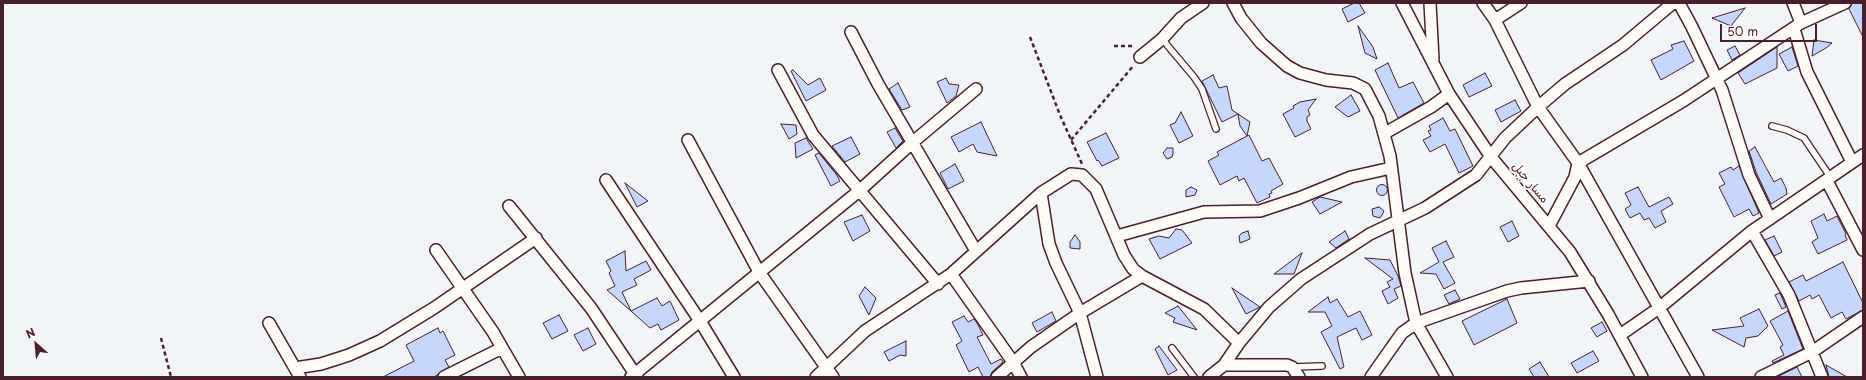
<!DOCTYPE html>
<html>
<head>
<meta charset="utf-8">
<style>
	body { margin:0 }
	#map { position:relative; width:1866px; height:380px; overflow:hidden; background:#f2f5f8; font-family:"Playpen Sans",sans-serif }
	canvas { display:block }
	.frame { position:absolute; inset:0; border:4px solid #4a1f2b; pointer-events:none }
	.north { position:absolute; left:16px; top:324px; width:40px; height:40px; -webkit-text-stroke:3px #fdfcf7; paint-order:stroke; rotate:333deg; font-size:11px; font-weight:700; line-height:16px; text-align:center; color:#4a1f2b }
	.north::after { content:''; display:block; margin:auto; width:14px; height:18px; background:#4a1f2b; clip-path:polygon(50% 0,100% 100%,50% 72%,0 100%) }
	.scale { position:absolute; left:1720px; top:24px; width:97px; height:18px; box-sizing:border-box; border:2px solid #4a1f2b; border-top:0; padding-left:5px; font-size:12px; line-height:14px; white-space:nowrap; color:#4a1f2b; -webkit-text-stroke:3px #fdfcf7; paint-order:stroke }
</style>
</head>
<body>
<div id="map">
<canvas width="1866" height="380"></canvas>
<div class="frame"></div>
<div class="north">N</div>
<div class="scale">50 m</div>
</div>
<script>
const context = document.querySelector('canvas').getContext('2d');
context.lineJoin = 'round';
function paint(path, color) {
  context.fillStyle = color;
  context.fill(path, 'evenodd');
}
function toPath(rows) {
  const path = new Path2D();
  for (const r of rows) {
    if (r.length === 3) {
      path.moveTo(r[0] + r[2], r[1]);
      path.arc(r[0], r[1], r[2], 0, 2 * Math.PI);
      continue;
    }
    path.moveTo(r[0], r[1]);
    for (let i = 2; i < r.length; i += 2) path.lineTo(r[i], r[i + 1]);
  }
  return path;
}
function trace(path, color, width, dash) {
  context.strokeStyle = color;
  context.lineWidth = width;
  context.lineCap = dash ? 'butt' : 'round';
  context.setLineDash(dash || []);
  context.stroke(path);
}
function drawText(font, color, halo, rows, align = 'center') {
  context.font = font + ' "Playpen Sans","Playpen Sans Arabic",sans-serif';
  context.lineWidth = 4;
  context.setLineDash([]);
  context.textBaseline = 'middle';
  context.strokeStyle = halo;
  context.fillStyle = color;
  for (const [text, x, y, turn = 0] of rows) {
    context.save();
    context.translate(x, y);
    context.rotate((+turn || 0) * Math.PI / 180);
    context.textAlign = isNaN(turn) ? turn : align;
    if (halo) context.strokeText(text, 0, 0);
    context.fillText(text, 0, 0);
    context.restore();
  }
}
const building = toPath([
	[1354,3,1359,3,1365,13,1348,22,1342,9,1354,3],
	[1852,3,1863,3,1863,37,1849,9,1852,3],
	[1745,8,1731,26,1712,18,1745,8],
	[1358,26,1373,47,1377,59,1365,53,1358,26],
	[1814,40,1832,43,1826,48,1812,56,1814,40],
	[1684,41,1694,61,1661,80,1651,60,1673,49,1671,45,1684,41],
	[1735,46,1740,55,1732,60,1727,50,1735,46],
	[1777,47,1777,68,1745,84,1738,73,1777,47],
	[1792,47,1798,66,1788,71,1779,54,1792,47],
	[1388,63,1399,88,1413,82,1424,103,1398,118,1375,70,1388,63],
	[793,70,808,85,820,78,826,90,806,101,791,71,793,70],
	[1485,73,1492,86,1469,97,1463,85,1485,73],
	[1213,75,1219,88,1227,86,1232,110,1238,114,1222,122,1202,81,1213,75],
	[946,78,949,84,959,85,956,96,947,103,937,82,946,78],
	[898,83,910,107,902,110,889,89,898,83],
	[1351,95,1360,111,1348,117,1335,107,1351,95],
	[1316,99,1308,110,1310,115,1307,117,1307,121,1311,129,1295,137,1283,114,1294,108,1293,106,1300,102,1316,99],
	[1515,100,1521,111,1501,122,1495,110,1515,100],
	[1181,112,1193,136,1179,143,1170,125,1175,123,1181,112],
	[1238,114,1250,122,1247,136,1249,135,1262,161,1269,158,1283,184,1271,191,1272,193,1269,194,1270,197,1257,203,1244,178,1239,181,1237,176,1220,185,1208,161,1219,155,1217,152,1247,136,1240,126,1238,114],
	[1443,118,1450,131,1455,129,1473,166,1459,173,1445,144,1430,152,1423,140,1431,136,1428,131,1431,130,1429,126,1443,118],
	[981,122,990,141,997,156,977,152,973,144,959,152,951,137,981,122],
	[781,124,796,125,797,134,789,139,781,124],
	[895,128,903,141,896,148,887,132,895,128],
	[1106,133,1119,158,1102,166,1098,160,1097,161,1087,142,1106,133],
	[851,137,860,154,845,162,832,146,851,137],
	[806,138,813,149,796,158,795,143,806,138],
	[1755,147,1774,182,1781,178,1786,188,1787,194,1771,204,1756,172,1749,151,1755,147],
	[1167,148,1173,148,1173,154,1172,157,1167,159,1163,153,1167,148],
	[819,153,836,174,840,181,831,186,815,155,819,153],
	[955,164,964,181,948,189,940,173,955,164],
	[1739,166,1759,213,1753,216,1749,209,1734,217,1719,187,1725,184,1719,173,1731,167,1733,170,1739,166],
	[625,183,648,201,637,207,625,183],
	[1382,190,5.5],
	[1191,187,1197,190,1195,195,1186,197,1186,190,1191,187],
	[1638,187,1649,207,1669,197,1673,204,1661,211,1666,222,1655,228,1649,218,1644,220,1640,213,1630,218,1625,209,1631,205,1625,193,1638,187],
	[1320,197,1342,202,1320,214,1312,202,1320,197],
	[1379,207,1384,211,1382,215,1380,218,1373,216,1372,209,1379,207],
	[1824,214,1827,221,1837,216,1846,234,1845,235,1847,240,1818,254,1812,242,1818,238,1811,221,1824,214],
	[862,215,870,231,853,241,844,222,862,215],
	[1512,221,1519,236,1508,242,1500,227,1512,221],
	[1176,229,1182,230,1192,243,1160,259,1149,239,1159,236,1169,238,1176,229],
	[1248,231,1250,239,1240,243,1239,236,1242,233,1248,231],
	[1345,231,1349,239,1336,248,1329,242,1345,231],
	[1075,235,1080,242,1080,249,1070,248,1070,242,1075,235],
	[1774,236,1782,252,1774,256,1765,240,1774,236],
	[1446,241,1454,257,1443,262,1455,283,1444,289,1436,274,1420,273,1439,262,1432,248,1446,241],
	[625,251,626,271,646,261,651,270,634,279,637,285,622,292,631,311,607,290,615,286,609,273,611,271,606,261,625,251],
	[1302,253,1294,274,1274,274,1302,253],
	[1365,258,1390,260,1398,276,1401,286,1394,289,1398,298,1388,304,1382,291,1390,287,1387,282,1393,279,1365,258],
	[1843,262,1863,303,1863,310,1846,319,1842,312,1831,318,1819,295,1812,299,1810,295,1799,301,1789,282,1803,275,1806,281,1810,279,1843,262],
	[865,287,876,298,869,315,859,296,865,287],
	[1232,288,1260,307,1246,314,1232,288],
	[1455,290,1460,299,1449,304,1444,295,1455,290],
	[1780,293,1786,307,1782,309,1775,295,1780,293],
	[1328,297,1330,303,1337,299,1348,317,1360,311,1372,335,1362,340,1356,328,1337,337,1344,367,1340,369,1321,332,1332,326,1325,312,1308,312,1328,297],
	[657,298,662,306,670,301,679,320,661,330,658,324,650,328,631,311,657,298],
	[1507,299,1517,323,1474,345,1462,321,1507,299],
	[1178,306,1186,316,1197,330,1173,322,1175,318,1165,313,1178,306],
	[1759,309,1768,326,1758,336,1746,338,1744,347,1712,330,1744,326,1740,318,1759,309],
	[1788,311,1803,349,1773,363,1772,361,1784,355,1780,347,1783,345,1770,321,1788,311],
	[1052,312,1056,321,1037,332,1032,323,1052,312],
	[559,315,568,331,552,339,543,323,559,315],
	[964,316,968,322,974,319,977,323,983,335,977,337,991,364,1001,359,1003,362,992,372,990,377,983,377,978,367,969,372,956,345,962,341,952,322,964,316],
	[1602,322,1607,331,1597,337,1591,328,1602,322],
	[438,328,440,333,443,331,455,355,445,360,449,367,434,377,383,377,414,361,406,345,438,328],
	[588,328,596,344,583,351,574,335,588,328],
	[906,341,906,356,900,355,889,361,884,352,906,341],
	[1159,346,1177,370,1168,375,1155,349,1159,346],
	[1593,351,1599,361,1577,373,1571,363,1593,351],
	[1540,362,1549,377,1534,377,1529,369,1540,362],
	[1826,365,1847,377,1829,377,1826,365],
	[1797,367,1802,377,1780,377,1779,376,1797,367]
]);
paint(building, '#c5d7fd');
trace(building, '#4a1f2b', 1);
const service = toPath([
	[1162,39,1194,77,1202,89,1216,129],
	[1772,126,1787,130,1804,138,1831,178],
	[1172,348,1194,377],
	[1293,367,1322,366]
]);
const minor = toPath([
	[1233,3,1241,18,1261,43,1287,66,1300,73,1326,80,1353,83,1365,89,1379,116,1390,156,1405,273,1416,323,1447,377],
	[1402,3,1449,94,1491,157,1570,252,1608,314,1642,377],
	[1430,3,1433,59],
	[1483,3,1495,20,1538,107,1578,163,1698,377],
	[1679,3,1692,27,1722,90,1749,175,1770,219],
	[1793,3,1801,23],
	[1495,20,1521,3],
	[1794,29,1807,72,1852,162],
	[851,32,878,84,976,251],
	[1140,57,1162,39,1181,18,1203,3],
	[778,70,813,135,938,284],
	[1385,133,1431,107,1449,94],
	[688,140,759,272,833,377],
	[606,180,700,321,734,377],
	[1827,181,1863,250],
	[1041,193,1049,244,1056,263,1080,313,1097,377],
	[509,206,591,308,637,377],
	[1549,226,1575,177,1578,163,1683,101,1801,23,1845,3],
	[1752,231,1789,295,1822,377],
	[1117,236,1204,212,1260,211,1299,198,1351,177,1391,168],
	[436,250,493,332,519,377],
	[951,274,1013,362,1021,377],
	[269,323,300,377],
	[1620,335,1659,308,1752,231,1863,155],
	[1224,365,1287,365,1292,367,1299,377],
	[295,368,321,364,349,355,380,341,434,308,536,238],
	[444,377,502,348],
	[631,377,859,191,913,142,976,89],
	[816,377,865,331,951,274,1041,193,1071,174,1082,175,1096,189,1124,255,1133,269,1142,276,1204,309,1239,343],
	[997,377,1031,347,1080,313,1142,276],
	[1209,377,1224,365,1239,343,1269,307,1301,279,1370,234,1425,208,1476,175,1505,138,1538,107,1565,84,1623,45,1673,3],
	[1371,377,1402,333,1416,323,1507,291,1521,288,1589,281],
	[1761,377,1812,352,1863,317]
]);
trace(service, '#4a1f2b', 8);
trace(minor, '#4a1f2b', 14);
trace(toPath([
	[1030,37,1060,115,1082,164],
	[1114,46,1134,46],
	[1071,140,1134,65],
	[161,338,171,377]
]), '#4a1f2b', 2.5, [4, 3]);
trace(service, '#fdfcf7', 5.5);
trace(minor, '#fdfcf7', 11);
drawText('12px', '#4a1f2b', '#fdfcf7', [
	["مسار جبل",1530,183,50]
]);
</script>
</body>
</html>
